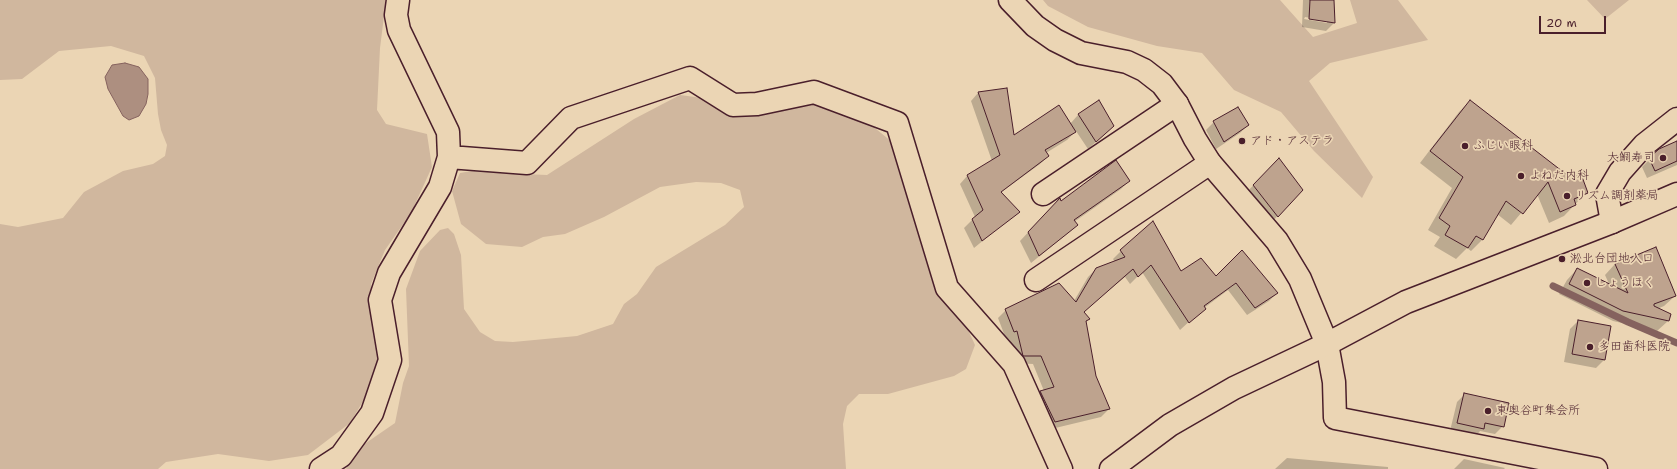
<!DOCTYPE html>
<html>
<head>
<meta charset="utf-8">
<style>
	body { margin:0 }
	#map { position:relative; width:1677px; height:469px; overflow:hidden; background:#ebd5b4; font-family:"Shantell Sans",sans-serif }
	canvas { display:block }
	.scale { position:absolute; left:1539px; top:16px; width:67px; height:18px; box-sizing:border-box; border:2px solid #4a1f2b; border-top:0; padding-left:5px; font-size:12px; line-height:14px; white-space:nowrap; color:#4a1f2b; -webkit-text-stroke:3px #ebd5b4; paint-order:stroke }
</style>
</head>
<body>
<div id="map">
<canvas width="1677" height="469"></canvas>
<div class="scale">20 m</div>
</div>
<script>
const context = document.querySelector('canvas').getContext('2d');
context.lineJoin = 'round';
function paint(path, color) {
  context.fillStyle = color;
  context.fill(path, 'evenodd');
}
function toPath(rows) {
  const path = new Path2D();
  for (const r of rows) {
    path.moveTo(r[0], r[1]);
    for (let i = 2; i < r.length; i += 2) path.lineTo(r[i], r[i + 1]);
  }
  return path;
}
function trace(path, color, width, dash) {
  context.strokeStyle = color;
  context.lineWidth = width;
  context.lineCap = dash ? 'butt' : 'round';
  context.setLineDash(dash || []);
  context.stroke(path);
}
function drawText(font, color, halo, rows, align = 'center') {
  context.font = font + ' "Shantell Sans","Klee One",sans-serif';
  context.lineWidth = 3.5;
  context.setLineDash([]);
  context.textBaseline = 'middle';
  context.strokeStyle = halo;
  context.fillStyle = color;
  for (const [text, x, y, turn = 0] of rows) {
    context.save();
    context.translate(x, y);
    context.rotate((+turn || 0) * Math.PI / 180);
    context.textAlign = isNaN(turn) ? turn : align;
    if (halo) context.strokeText(text, 0, 0);
    context.fillText(text, 0, 0);
    context.restore();
  }
}
paint(toPath([
	[0,0,386,0,380,48,377,110,386,124,427,134,432,167,411,213,385,250,371,284,380,331,380,373,350,423,308,455,269,461,218,454,166,462,158,469,0,469,0,224,18,227,63,218,84,192,123,171,153,164,165,156,167,145,161,130,158,114,155,78,144,56,111,46,59,51,22,79,0,80],
	[1043,0,1280,0,1313,37,1357,23,1350,0,1398,0,1428,40,1330,63,1309,81,1373,177,1362,198,1314,151,1281,112,1234,90,1202,53,1157,46,1088,27,1048,6],
	[1587,0,1629,0,1605,19],
	[680,95,710,99,801,102,831,108,870,124,892,142,937,290,964,321,975,345,966,369,954,376,888,394,859,394,847,406,843,424,846,469,346,469,363,445,395,423,403,383,409,366,406,289,420,251,440,230,448,228,454,234,461,255,464,309,480,332,495,341,513,342,577,336,613,324,624,304,637,294,656,267,725,225,744,207,740,190,721,183,696,182,660,187,604,217,565,234,543,237,522,247,486,244,461,224,452,191,460,173,483,169,524,174,547,175,634,119]
]), '#d0b79e');
const water = toPath([
	[125,63,139,67,148,79,148,94,146,104,139,116,129,120,123,116,108,89,105,77,112,65,125,63]
]);
paint(water, '#ad8f80');
trace(water, '#85625e', 1);
paint(toPath([
	[1303,0,1333,0,1334,23,1326,31,1302,27],
	[1305,17,1327,21,1327,23,1304,19],
	[978,93,1014,137,1070,124,1078,115,1099,102,1105,134,1088,149,1076,131,1067,140,1046,153,1048,156,1040,164,1000,193,1018,212,974,248,964,228,975,217,960,184,968,175,992,161,971,101],
	[1470,101,1586,193,1564,216,1549,223,1537,194,1511,225,1497,214,1482,240,1471,251,1467,248,1456,259,1434,246,1440,237,1428,230,1452,188,1420,163,1459,112],
	[1214,122,1248,125,1240,133,1216,149,1206,130],
	[1677,142,1677,165,1647,178,1642,167,1650,159],
	[1271,167,1302,190,1270,224,1245,194],
	[1129,181,1121,189,1074,222,1076,225,1068,233,1031,263,1020,241,1052,207,1061,202],
	[1121,251,1181,272,1216,278,1277,293,1269,301,1247,315,1228,290,1204,308,1180,330,1142,272,1130,284,1125,277,1083,312,1089,319,1085,323,1096,376,1109,409,1101,417,1047,430,1032,400,1040,392,1044,391,1033,364,1015,363,1009,339,1006,339,998,318,1006,310,1074,301,1088,277,1097,268,1115,262,1113,259],
	[1615,264,1675,296,1664,306,1657,309,1670,315,1668,321,1657,331,1613,321,1559,294,1567,280,1577,269,1610,286,1605,275],
	[1578,321,1610,327,1604,360,1596,368,1564,362,1570,329],
	[1465,394,1503,426,1495,434,1480,431,1475,437,1450,431,1457,402],
	[1287,458,1388,467,1388,469,1275,469],
	[1464,459,1505,468,1504,469,1454,469]
]), '#0003');
trace(toPath([
	[1553,286,1628,322,1677,343]
]), '#85625e', 7);
const building = toPath([
	[1310,0,1334,0,1335,23,1309,19,1310,0],
	[1007,88,1014,135,1059,105,1076,132,1045,150,1049,156,1001,192,1020,212,982,241,972,219,983,210,967,175,1000,155,978,92,1007,88],
	[1099,100,1114,126,1096,142,1078,114,1099,100],
	[1470,100,1571,178,1581,174,1588,193,1574,199,1576,205,1560,212,1548,182,1523,214,1506,201,1483,240,1476,236,1468,248,1445,235,1450,226,1439,218,1463,177,1430,151,1470,100],
	[1238,107,1249,125,1224,142,1213,121,1238,107],
	[1677,141,1677,161,1655,171,1649,158,1659,149,1677,141],
	[1279,158,1303,190,1278,217,1253,185,1279,158],
	[1116,160,1130,181,1074,220,1078,225,1039,256,1028,232,1060,198,1061,201,1116,160],
	[1153,221,1181,271,1201,258,1216,276,1242,250,1278,293,1255,308,1236,283,1204,306,1206,309,1189,323,1151,265,1138,277,1133,269,1084,312,1090,319,1086,321,1096,376,1110,409,1055,422,1040,391,1054,387,1041,356,1023,356,1017,331,1014,332,1005,309,1059,283,1076,302,1096,268,1125,257,1120,250,1153,221],
	[1656,247,1676,296,1654,304,1654,306,1671,314,1669,321,1623,311,1569,284,1577,268,1628,293,1615,264,1656,247],
	[1578,320,1611,326,1605,360,1572,354,1578,320],
	[1464,393,1509,403,1504,427,1485,423,1484,429,1457,423,1464,393]
]);
paint(building, '#bea38e');
trace(building, '#4a1f2b', 1);
const street = toPath([
	[449,157,527,163,571,118,690,78,733,105,757,104,814,92,897,123,947,288,1014,364,1061,469],
	[1043,194,1177,104],
	[1612,222,1607,194,1620,172,1644,145,1677,119],
	[1036,280,1210,163],
	[1327,344,1334,382,1335,418,1596,469],
	[321,469,341,456,372,413,390,360,380,300,389,273,440,187,449,157,448,132,399,30,396,15,398,0]
]);
const secondary = toPath([
	[1010,0,1035,26,1055,40,1081,53,1127,62,1144,70,1162,84,1177,104,1195,139,1210,163,1277,241,1300,279,1327,344],
	[1111,469,1170,425,1234,388,1327,344,1406,302,1612,222,1677,194]
]);
trace(street, '#4a1f2b', 25);
trace(secondary, '#4a1f2b', 25);
trace(street, '#ebd5b4', 22);
trace(secondary, '#ebd5b4', 22);
for (const [x, y, r, color] of [
	[1242,141,4,"#4a1f2b"],
	[1465,146,4,"#4a1f2b"],
	[1663,158,4,"#4a1f2b"],
	[1521,176,4,"#4a1f2b"],
	[1567,196,4,"#4a1f2b"],
	[1562,259,4,"#4a1f2b"],
	[1587,283,4,"#4a1f2b"],
	[1590,347,4,"#4a1f2b"],
	[1488,411,4,"#4a1f2b"]
]) {
  const dot = new Path2D();
  dot.arc(x, y, r, 0, 2 * Math.PI);
  context.fillStyle = color;
  context.fill(dot);
  trace(dot, '#ebd5b4', 1.5);
}
drawText('12px', '#4a1f2b', '#ebd5b4', [
	["アド・アステラ",1250,141],
	["ふじい眼科",1473,146],
	["大鯛寿司",1655,158,"right"],
	["よねだ内科",1529,176],
	["リズム調剤薬局",1575,196],
	["淞北台団地入口",1570,259],
	["しょうほく",1595,283],
	["多田歯科医院",1598,347],
	["東奥谷町集会所",1496,411]
], 'left');
</script>
</body>
</html>
